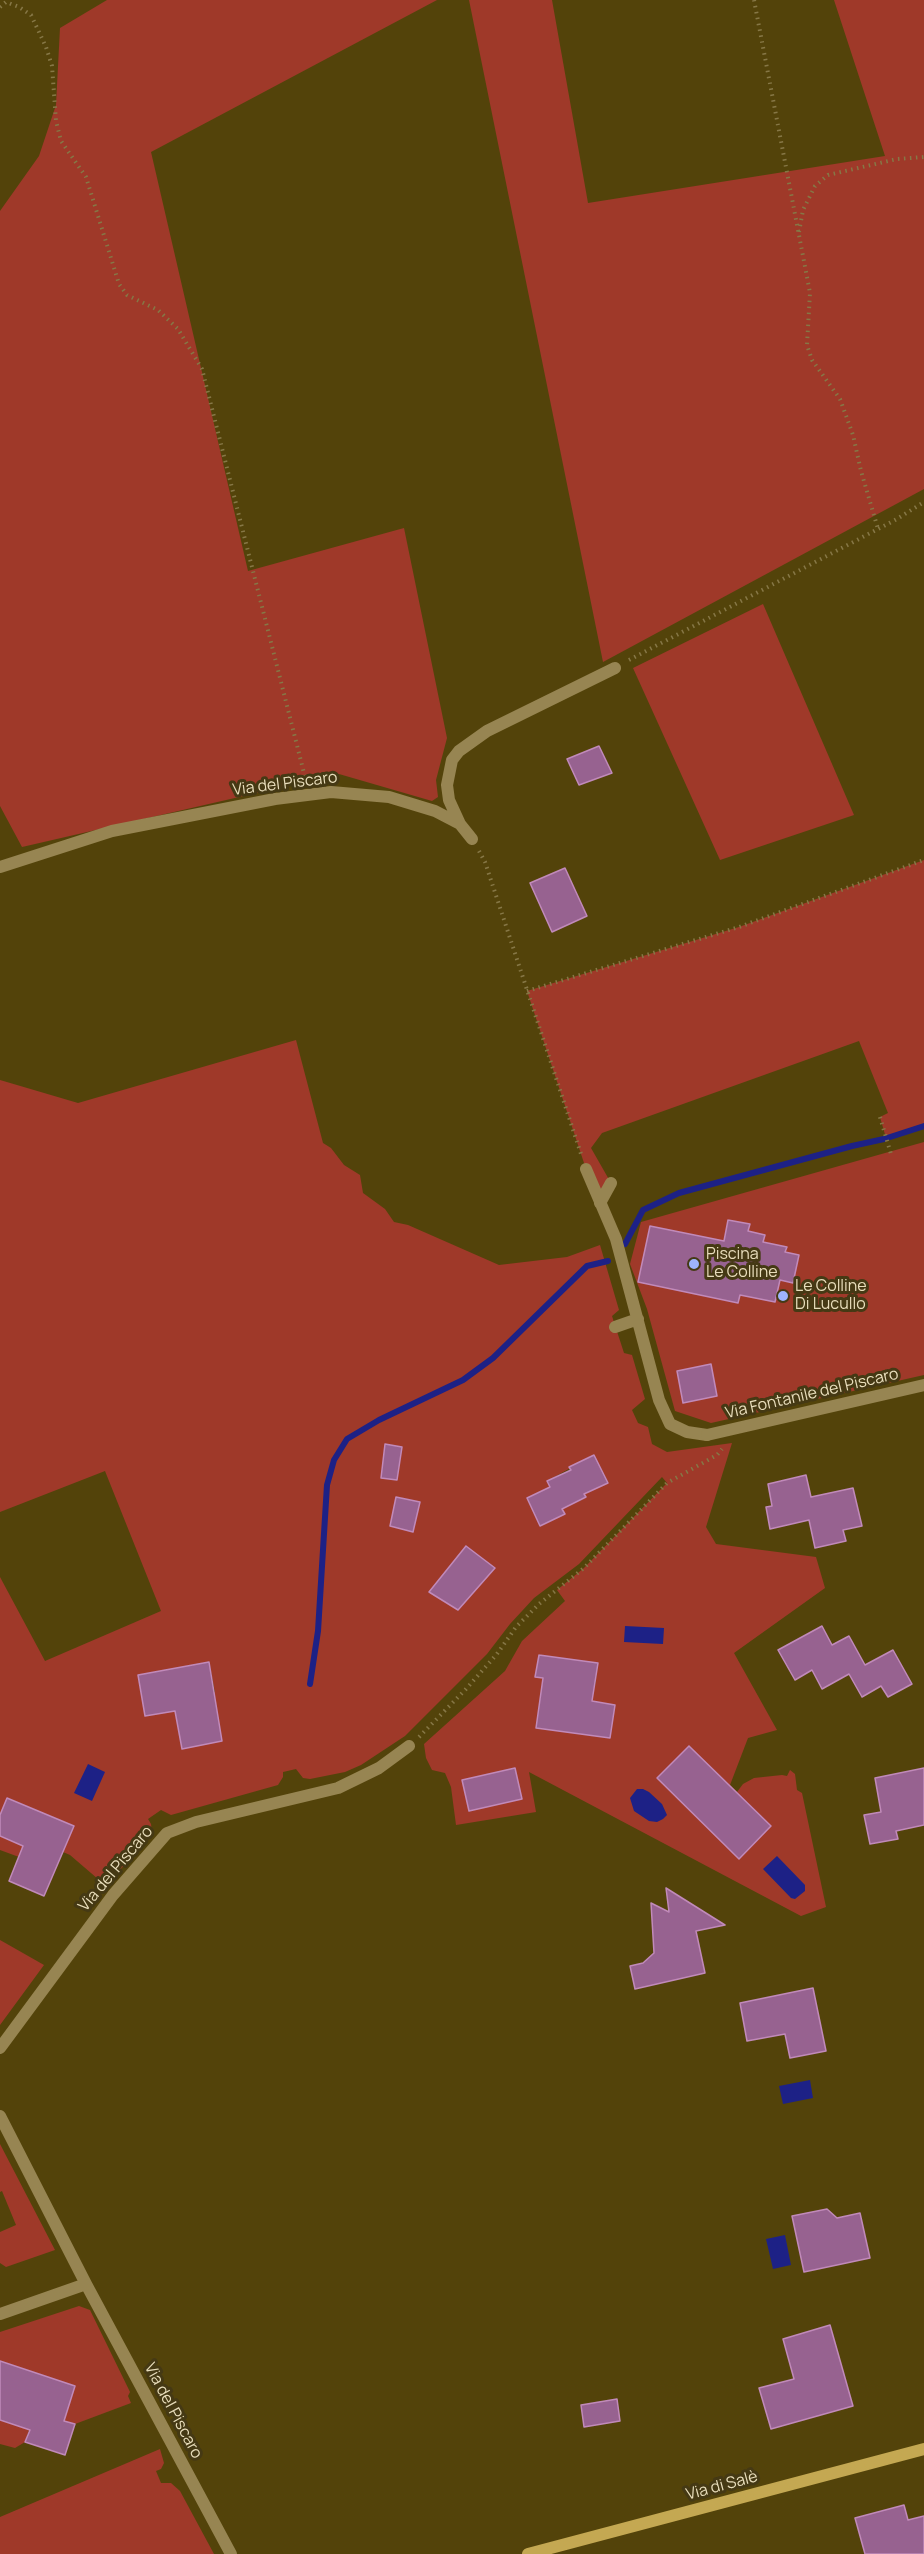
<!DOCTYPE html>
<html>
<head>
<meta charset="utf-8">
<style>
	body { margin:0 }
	canvas { display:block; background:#53430a }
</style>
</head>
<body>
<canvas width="924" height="2554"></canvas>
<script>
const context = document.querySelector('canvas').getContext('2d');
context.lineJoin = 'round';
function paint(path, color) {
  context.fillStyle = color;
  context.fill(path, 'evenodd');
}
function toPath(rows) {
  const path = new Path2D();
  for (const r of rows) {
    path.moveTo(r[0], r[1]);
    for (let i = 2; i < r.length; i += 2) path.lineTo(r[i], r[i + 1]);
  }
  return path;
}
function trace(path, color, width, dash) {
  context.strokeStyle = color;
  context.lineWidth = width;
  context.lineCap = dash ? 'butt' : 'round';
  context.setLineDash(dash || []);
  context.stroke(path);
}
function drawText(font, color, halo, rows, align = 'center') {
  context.font = font + ' Manrope,sans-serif';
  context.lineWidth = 6;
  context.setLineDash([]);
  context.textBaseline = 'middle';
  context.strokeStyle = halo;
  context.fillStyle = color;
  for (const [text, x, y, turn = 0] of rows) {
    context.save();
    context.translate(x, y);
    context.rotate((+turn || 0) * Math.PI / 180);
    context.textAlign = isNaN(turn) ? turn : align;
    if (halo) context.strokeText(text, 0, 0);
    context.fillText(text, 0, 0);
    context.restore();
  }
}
paint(toPath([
	[107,0,437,0,151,152,248,571,404,528,447,738,436,780,438,797,432,801,339,774,22,847,0,806,0,211,39,156,56,105,60,28],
	[469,0,552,0,588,203,885,156,834,0,924,0,924,489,603,662],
	[763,604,854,815,720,860,633,668],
	[924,860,924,1127,886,1138,880,1117,888,1113,859,1041,602,1133,591,1148,611,1183,600,1203,586,1169,527,991,739,927],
	[296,1040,323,1143,331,1148,344,1165,360,1175,363,1193,385,1209,394,1222,408,1225,499,1265,567,1257,600,1245,619,1310,612,1316,624,1353,632,1355,645,1399,632,1410,638,1423,648,1427,652,1444,667,1452,732,1443,706,1527,716,1544,816,1557,825,1588,734,1653,777,1730,748,1738,730,1785,737,1792,743,1784,754,1778,782,1775,787,1776,790,1770,795,1774,797,1790,802,1793,826,1907,801,1916,529,1772,536,1812,456,1825,451,1787,445,1773,432,1770,426,1758,424,1744,505,1671,522,1641,565,1601,557,1590,584,1568,667,1483,662,1477,579,1564,534,1598,510,1624,487,1654,405,1736,361,1765,345,1772,310,1779,303,1778,296,1769,283,1772,283,1777,278,1785,171,1815,161,1810,148,1819,151,1824,152,1833,113,1878,108,1880,98,1879,70,1855,63,1852,74,1826,8,1798,0,1815,0,1577,45,1661,161,1611,105,1471,0,1512,0,1080,78,1103],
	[385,1445,402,1447,397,1479,382,1477],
	[594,1455,608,1482,584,1494,585,1498,562,1509,565,1514,540,1526,527,1498,550,1487,547,1481],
	[397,1497,419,1502,413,1531,390,1526],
	[466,1546,495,1568,458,1610,430,1592],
	[539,1655,598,1663,595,1686,565,1682,591,1701,614,1705,610,1738,536,1728,543,1678,536,1677],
	[209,1662,215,1692,207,1694,216,1708,222,1741,182,1749,175,1711,145,1716,138,1676],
	[924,1142,924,1375,711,1423,675,1411,647,1309,630,1264,641,1222],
	[0,1836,24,1846,19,1857,0,1850],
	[0,1940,44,1965,0,2025],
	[0,2144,55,2250,6,2267,0,2263,0,2232,16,2225,2,2191,0,2192],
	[79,2306,90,2310,130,2392,128,2396,131,2403,75,2424,64,2421,75,2386,0,2361,0,2332],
	[35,2412,25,2442,15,2448,0,2444,0,2420],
	[160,2449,164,2463,161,2469,156,2471,161,2483,171,2483,180,2491,214,2554,0,2554,0,2517]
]), '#9f3929');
paint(toPath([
	[625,1626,664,1628,663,1644,624,1642],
	[88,1764,105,1772,92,1801,74,1793],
	[637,1789,643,1789,649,1792,662,1804,667,1815,663,1819,657,1822,649,1821,634,1811,630,1798],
	[777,1856,805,1885,805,1891,795,1899,791,1898,763,1869],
	[810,2080,813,2098,783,2104,779,2086],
	[785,2235,791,2265,773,2269,766,2239]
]), '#1d2186');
trace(toPath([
	[625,1244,643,1210,679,1193,852,1146,884,1139,924,1126],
	[310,1684,318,1631,327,1485,334,1460,347,1439,379,1420,463,1380,493,1358,587,1266,608,1261]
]), '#1d2186', 6);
const building = toPath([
	[599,746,612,773,579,785,567,759,599,746],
	[565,868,587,916,552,932,530,883,565,868],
	[728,1220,750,1224,748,1231,765,1235,763,1242,787,1247,785,1252,799,1255,793,1283,780,1280,775,1302,740,1295,738,1303,638,1282,650,1226,724,1241,728,1220],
	[711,1364,717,1396,683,1403,677,1371,711,1364],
	[385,1444,402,1447,397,1480,381,1478,385,1444],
	[594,1455,608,1483,584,1494,586,1497,562,1509,565,1514,540,1526,527,1498,550,1487,547,1481,571,1470,569,1467,594,1455],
	[806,1475,811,1497,853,1488,862,1526,843,1530,846,1541,815,1548,809,1520,770,1529,766,1507,772,1506,768,1484,806,1475],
	[396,1497,420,1502,413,1532,390,1526,396,1497],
	[466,1546,495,1568,458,1610,429,1592,466,1546],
	[822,1626,832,1645,849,1636,865,1665,893,1650,912,1684,888,1697,881,1686,862,1697,849,1674,822,1689,812,1670,795,1680,778,1650,822,1626],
	[539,1655,598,1663,592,1701,615,1705,610,1738,536,1728,543,1678,535,1677,539,1655],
	[209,1662,222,1741,182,1749,175,1711,145,1716,138,1675,209,1662],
	[689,1746,771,1826,739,1859,657,1778,689,1746],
	[515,1768,522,1799,469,1811,462,1780,515,1768],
	[924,1768,924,1825,896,1831,898,1839,870,1844,864,1815,881,1812,875,1778,924,1768],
	[7,1798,74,1826,44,1896,9,1881,23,1846,0,1836,0,1815,7,1798],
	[666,1888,725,1925,696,1931,705,1973,635,1989,630,1966,643,1963,654,1953,651,1903,669,1912,666,1888],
	[813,1988,826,2051,790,2058,785,2034,747,2041,740,2003,813,1988],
	[827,2209,837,2218,860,2213,870,2258,804,2272,792,2216,827,2209],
	[830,2325,853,2406,771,2429,759,2388,794,2379,783,2339,830,2325],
	[0,2361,75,2386,64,2421,75,2424,65,2455,25,2442,30,2430,0,2420,0,2361],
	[617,2399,620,2421,584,2427,581,2405,617,2399],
	[904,2505,908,2520,924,2516,924,2554,865,2554,855,2518,904,2505]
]);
paint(building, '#976290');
trace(building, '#c18aba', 1.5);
trace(toPath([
	[754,0,807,277,810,293,807,345,812,360,840,399,853,435,861,471,878,529],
	[0,7,6,2,19,7,31,15,46,47,52,66,56,121,61,141,86,177,119,284,127,295,158,310,178,329,202,369,306,781],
	[799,232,803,210,815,186,828,175,897,159,924,157],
	[629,660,897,519,924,502],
	[479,851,485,862,582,1157],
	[527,991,739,927,924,860],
	[880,1117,891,1154],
	[419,1737,466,1689,497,1654,516,1627,539,1604,584,1568,667,1483,717,1455,722,1449]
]), '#867746', 4, [1.5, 4.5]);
trace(toPath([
	[460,824,449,800,447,785,452,760,459,751,487,731,615,668],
	[0,867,112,831,275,799,331,792,389,797,435,811,460,824,472,839],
	[586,1169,616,1239,659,1400,670,1424,687,1432,707,1435],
	[600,1203,611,1183],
	[615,1327,638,1319],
	[0,2048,113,1895,167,1833,196,1822,338,1788,379,1768,409,1746],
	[0,2116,86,2284,231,2554],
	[0,2314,86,2284]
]), '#978552', 12);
trace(toPath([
	[707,1435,924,1385]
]), '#978552', 12);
trace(toPath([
	[528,2554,924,2449]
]), '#c4a852', 12);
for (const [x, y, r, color] of [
	[694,1264,6,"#9eb3fd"],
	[783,1296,6,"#9eb3fd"]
]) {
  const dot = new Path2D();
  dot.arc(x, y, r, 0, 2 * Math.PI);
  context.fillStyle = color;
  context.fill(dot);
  trace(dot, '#453914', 2);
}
drawText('16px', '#e8ddbb', '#453914', [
	["Via del Piscaro",285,784,-7],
	["Via Fontanile del Piscaro",812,1394,-13],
	["Via del Piscaro",116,1869,-50],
	["Via del Piscaro",173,2411,62],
	["Via di Salè",722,2486,-15]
]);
drawText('16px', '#e8ddbb', '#453914', [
	["Piscina",706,1255],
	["Le Colline",706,1273],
	["Le Colline",795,1287],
	["Di Lucullo",795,1305]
], 'left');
</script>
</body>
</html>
